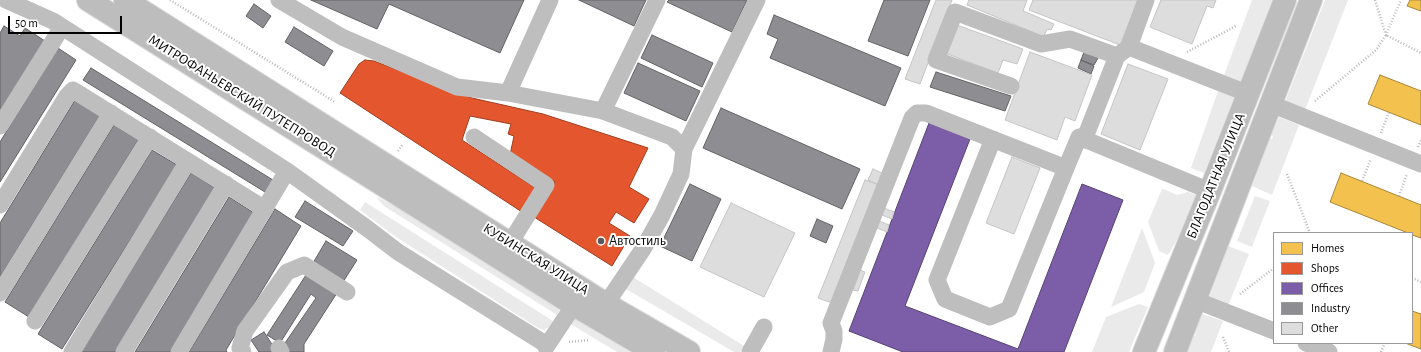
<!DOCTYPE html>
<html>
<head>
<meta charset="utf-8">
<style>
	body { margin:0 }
	#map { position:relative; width:1421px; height:352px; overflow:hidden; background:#fff; font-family:"Alegreya Sans",sans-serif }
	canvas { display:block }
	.legend { position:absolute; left:1273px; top:232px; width:140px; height:112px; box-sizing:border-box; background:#fff; border:1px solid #999; margin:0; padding:5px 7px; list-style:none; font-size:12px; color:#000 }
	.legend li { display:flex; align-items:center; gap:8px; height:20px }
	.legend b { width:20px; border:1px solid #999 }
	.scale { position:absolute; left:8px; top:16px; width:114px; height:18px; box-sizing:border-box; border:2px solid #000; border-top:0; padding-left:5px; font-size:12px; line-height:14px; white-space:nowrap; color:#000; -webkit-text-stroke:3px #fff; paint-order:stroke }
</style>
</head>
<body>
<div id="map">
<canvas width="1421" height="352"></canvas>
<ul class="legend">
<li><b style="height:11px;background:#f2c14e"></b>Homes</li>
<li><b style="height:11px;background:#e4572e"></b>Shops</li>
<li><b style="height:11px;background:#7b5ea7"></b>Offices</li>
<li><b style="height:11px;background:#8d8d92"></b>Industry</li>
<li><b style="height:11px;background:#ddd"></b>Other</li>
</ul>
<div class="scale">50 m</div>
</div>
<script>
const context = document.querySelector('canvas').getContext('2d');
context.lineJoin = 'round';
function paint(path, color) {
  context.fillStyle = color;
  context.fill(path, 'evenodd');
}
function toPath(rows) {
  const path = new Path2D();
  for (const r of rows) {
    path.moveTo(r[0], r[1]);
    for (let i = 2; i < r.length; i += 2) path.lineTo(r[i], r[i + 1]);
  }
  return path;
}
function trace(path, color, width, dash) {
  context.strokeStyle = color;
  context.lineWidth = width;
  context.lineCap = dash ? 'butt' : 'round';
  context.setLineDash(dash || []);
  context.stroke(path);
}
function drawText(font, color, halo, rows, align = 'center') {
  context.font = font + ' "Alegreya Sans",sans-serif';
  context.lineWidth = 4;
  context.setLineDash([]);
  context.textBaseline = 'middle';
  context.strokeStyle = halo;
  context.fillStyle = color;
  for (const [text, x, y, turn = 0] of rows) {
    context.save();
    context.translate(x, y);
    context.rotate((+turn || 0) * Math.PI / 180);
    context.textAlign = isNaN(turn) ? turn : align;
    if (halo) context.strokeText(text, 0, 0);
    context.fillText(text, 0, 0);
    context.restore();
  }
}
paint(toPath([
	[1252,0,1272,0,1240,82,1224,75],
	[1325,0,1348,0,1305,110,1285,102],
	[1218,91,1234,97,1204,173,1191,168],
	[1279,117,1299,125,1272,195,1252,186,1270,138,1272,139,1273,136,1271,135],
	[1162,189,1166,190,1177,195,1188,192,1196,195,1181,233,1168,255,1159,251,1148,222],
	[1255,196,1270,201,1252,247,1237,241],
	[377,197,410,214,558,306,559,311,557,315,384,206,377,198],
	[365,202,553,321,549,327,544,330,538,328,396,237,360,210],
	[1142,228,1155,263,1144,292,1111,307],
	[1228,246,1249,254,1228,306,1209,298],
	[633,277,744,346,740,352,734,352,626,289],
	[1139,304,1148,307,1129,352,1092,352,1106,317],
	[1202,314,1223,321,1211,352,1187,352,1193,336,1195,336,1196,334,1194,332],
	[576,317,633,352,617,352,569,323]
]), '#eaeaea');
const homes = toPath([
	[1410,0,1421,0,1421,11,1407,6,1410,0],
	[1380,75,1421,91,1421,125,1368,104,1380,75],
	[1341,173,1421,205,1421,238,1412,235,1412,233,1408,233,1330,202,1341,173],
	[1412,311,1421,314,1421,349,1405,343,1412,343,1412,311]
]);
paint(homes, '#f2c14e');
trace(homes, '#a98737', 1);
const shops = toPath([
	[365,60,374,61,472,98,543,114,648,148,629,187,649,199,634,223,616,212,609,223,630,236,612,266,534,217,555,182,510,155,514,136,508,134,511,124,470,116,462,140,537,189,522,212,340,93,359,64,365,60]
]);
paint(shops, '#e4572e');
trace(shops, '#a03d20', 1);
const offices = toPath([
	[929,123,970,139,905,306,1018,349,1082,184,1123,200,1064,352,903,352,849,331,929,123]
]);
paint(offices, '#7b5ea7');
trace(offices, '#564275', 1);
const industry = toPath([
	[311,0,524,0,500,53,389,4,377,29,311,0],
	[579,0,646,0,634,26,579,0],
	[669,0,747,0,732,32,667,2,669,0],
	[884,0,930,0,908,56,868,41,884,0],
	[254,4,271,16,263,28,246,16,254,4],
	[774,15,901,68,885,106,770,58,778,39,767,34,774,15],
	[4,26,20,36,25,28,45,41,0,111,0,33,4,26],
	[294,27,333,51,324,66,285,42,294,27],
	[652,35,713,63,702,87,641,58,652,35],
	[58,48,76,60,0,182,0,142,58,48],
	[1084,52,1098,58,1094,65,1081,60,1084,52],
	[1081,60,1094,66,1091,74,1078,68,1081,60],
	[638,63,700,91,686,121,624,93,638,63],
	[91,68,273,180,265,192,83,80,91,68],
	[936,72,1011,96,1005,111,930,87,936,72],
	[75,100,100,115,0,277,0,223,75,100],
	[721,108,860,169,842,209,703,148,721,108],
	[114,125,138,140,29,317,5,302,114,125],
	[152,150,177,165,62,349,38,334,152,150],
	[191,173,215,188,115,352,81,352,191,173],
	[690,184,721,199,692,261,660,246,690,184],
	[229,197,254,213,170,352,135,352,229,197],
	[305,201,353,231,343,246,295,217,305,201],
	[275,209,301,226,226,350,227,352,189,352,275,209],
	[817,219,833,226,826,243,810,236,817,219],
	[326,241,357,260,343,282,313,263,326,241],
	[306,275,337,293,304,344,304,352,285,352,285,343,316,298,311,294,280,343,267,335,306,275],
	[264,332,277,352,259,352,251,340,264,332]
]);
paint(industry, '#8d8d92');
trace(industry, '#636366', 1);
const building = toPath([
	[936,0,952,0,920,84,905,79,936,0],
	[969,0,1027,0,1023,11,1054,24,1051,30,1047,29,1043,38,1035,33,967,5,969,0],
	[1033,0,1138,0,1120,45,1029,10,1033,0],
	[1161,0,1216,0,1213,8,1207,6,1192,44,1150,27,1161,0],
	[957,25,1023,49,1017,64,1003,60,998,73,945,53,957,25],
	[1030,52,1092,75,1075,121,1065,117,1057,140,1005,120,1030,52],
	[1128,64,1168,79,1140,150,1101,134,1128,64],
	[1012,157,1040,168,1014,234,986,223,1012,157],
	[873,169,884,174,879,185,868,180,873,169],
	[865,180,879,185,832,303,818,298,865,180],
	[731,203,795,233,764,297,700,267,731,203],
	[884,208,894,212,892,219,882,215,884,208],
	[879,221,889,225,887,232,877,228,879,221],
	[860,270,865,272,858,291,853,290,860,270]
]);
paint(building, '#ddd');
trace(building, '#c5c5c5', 1);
const major = toPath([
	[88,0,574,305,654,352],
	[125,0,606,304,689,352],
	[1144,352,1210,191,1285,0],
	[1175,352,1311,0]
]);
trace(major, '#dbdbdb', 24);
trace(toPath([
	[170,0,335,102],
	[1375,0,1386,35,1401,0],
	[1187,52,1236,26],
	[1315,101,1376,50,1386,35,1421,53],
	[1381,133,1389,112],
	[1418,147,1421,140],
	[398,151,403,144],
	[1287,174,1310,233],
	[1362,181,1371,159],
	[1399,196,1407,174],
	[1412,278,1421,282],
	[1240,294,1274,268],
	[1223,337,1229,352],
	[569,342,590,340],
	[1381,352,1385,343]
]), '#b8b8b8', 2.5, [1, 2]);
trace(toPath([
	[6,0,53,21,287,171],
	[279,0,342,37,457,87,508,93,603,111,672,137,684,149,681,174,662,215,643,249,606,304],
	[1129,47,1249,94],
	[1011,86,936,60,955,12,1041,44,1070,39,1117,56],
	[508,93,550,0],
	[1271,104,1421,164],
	[603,111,657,0],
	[0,126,62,27],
	[474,137,546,185,510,243],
	[993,139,937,280,945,299,990,317,1009,309,1066,168],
	[1084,140,1117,56,1129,47,1146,0],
	[684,149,757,0],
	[0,205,67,96,73,90,265,209],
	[0,293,111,113],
	[1195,300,1274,331],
	[35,321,150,137],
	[1306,343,1329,352],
	[546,347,574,305],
	[279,348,281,352],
	[72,352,188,161],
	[124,352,226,184],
	[179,352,287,171,368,229,398,252,547,345],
	[243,352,240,348,245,331,287,272,304,265,347,292],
	[750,352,764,327],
	[831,352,834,339,834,331,831,323,912,118,917,113,926,113,1066,168,1079,137,1210,191]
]), '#bebebe', 17);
trace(major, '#bdbdbd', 22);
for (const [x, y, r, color] of [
	[601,241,4,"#595959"]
]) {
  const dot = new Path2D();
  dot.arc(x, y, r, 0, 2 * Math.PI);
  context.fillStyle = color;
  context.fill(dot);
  trace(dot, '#fff', 1.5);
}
drawText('14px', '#000', '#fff', [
	["МИТРОФАНЬЕВСКИЙ ПУТЕПРОВОД",242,96,32],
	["БЛАГОДАТНАЯ УЛИЦА",1216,176,-68],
	["КУБИНСКАЯ УЛИЦА",536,259,32]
]);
drawText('14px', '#000', '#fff', [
	["Автостиль",609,241]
], 'left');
</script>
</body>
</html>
